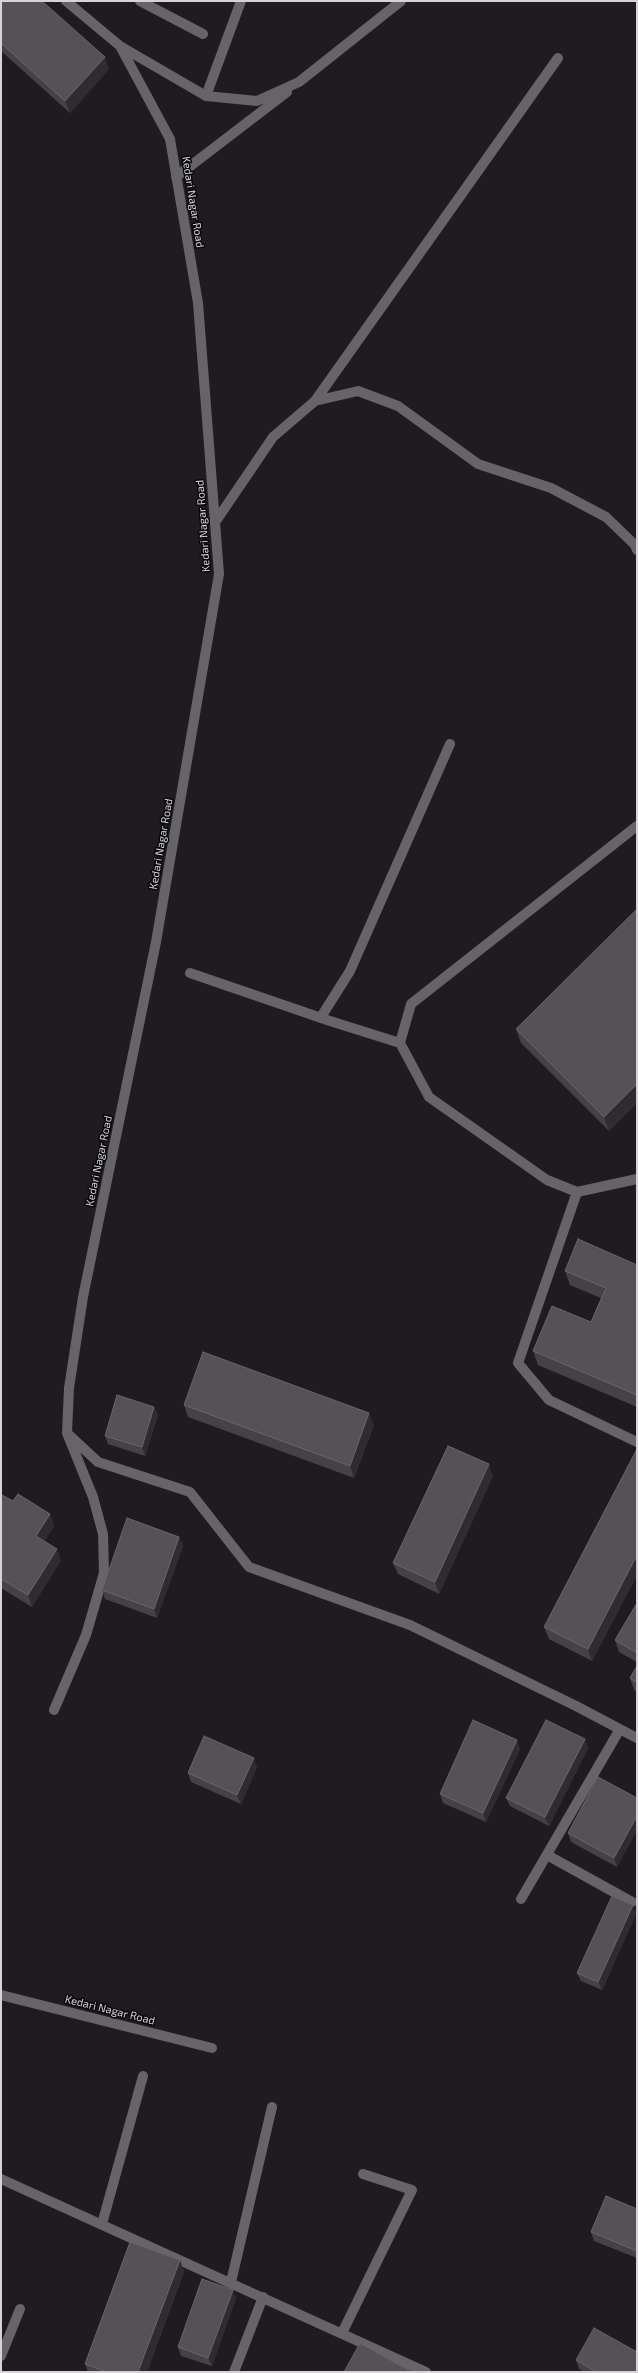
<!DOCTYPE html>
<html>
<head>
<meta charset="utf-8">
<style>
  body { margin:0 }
  #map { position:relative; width:638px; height:2373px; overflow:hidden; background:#1f1b21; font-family:"Exo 2",sans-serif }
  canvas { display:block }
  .frame { position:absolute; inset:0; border:2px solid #d6d3d7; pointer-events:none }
</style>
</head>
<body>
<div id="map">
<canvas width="638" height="2373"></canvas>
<div class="frame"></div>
</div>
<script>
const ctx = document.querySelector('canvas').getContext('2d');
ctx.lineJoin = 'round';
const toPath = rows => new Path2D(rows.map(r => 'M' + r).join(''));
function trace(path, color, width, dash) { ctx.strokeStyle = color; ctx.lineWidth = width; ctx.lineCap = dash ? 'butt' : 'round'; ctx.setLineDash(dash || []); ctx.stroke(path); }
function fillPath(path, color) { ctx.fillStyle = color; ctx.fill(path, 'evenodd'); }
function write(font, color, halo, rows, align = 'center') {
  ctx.font = font + ' "Exo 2",sans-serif'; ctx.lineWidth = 3; ctx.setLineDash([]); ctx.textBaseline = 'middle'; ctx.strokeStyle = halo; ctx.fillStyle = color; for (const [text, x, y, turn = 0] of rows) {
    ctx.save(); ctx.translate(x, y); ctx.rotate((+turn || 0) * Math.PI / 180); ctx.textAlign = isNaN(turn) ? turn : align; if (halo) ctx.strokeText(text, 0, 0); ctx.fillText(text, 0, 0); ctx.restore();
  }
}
trace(toPath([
  [140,1,203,34],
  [120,46,206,96,257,101,299,82,401,1],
  [206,96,241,1],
  [176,177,287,92],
  [315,401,558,58],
  [216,521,273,437,315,401,358,391,398,406,478,464,551,488,606,517,635,545,637,550],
  [637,826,411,1004,400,1043,429,1097,547,1180,577,1192,637,1179],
  [190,973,330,1021,400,1043],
  [321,1017,350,971,450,744],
  [577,1192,518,1363,549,1400,637,1442],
  [69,1435,98,1462,190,1492,249,1567,410,1625,576,1706,637,1738],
  [54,1710,86,1635,104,1573,103,1534,93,1497,67,1433,69,1388,83,1297,156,942,219,574,198,303,170,139,120,46,66,1],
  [547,1855,632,1902],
  [521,1899,620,1729],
  [1,1995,212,2048],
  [1,2179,426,2372],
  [102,2224,143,2076],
  [231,2282,272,2107],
  [342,2333,412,2190,363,2174],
  [1,2356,20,2309],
  [234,2372,263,2297]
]), '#666467', 10);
fillPath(toPath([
  [1,1,109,69,70,113,1,51],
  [637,909,637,1103,609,1131,521,1043,516,1029],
  [637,1265,637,1407,538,1365,533,1351,591,1322,601,1298,570,1285,565,1271],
  [184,1405,374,1425,354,1478,188,1417],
  [154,1407,158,1415,145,1456,108,1444,105,1436],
  [637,1449,637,1575,592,1661,549,1639,544,1627],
  [493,1476,439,1594,398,1574,393,1563],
  [1,1497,50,1514,54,1526,44,1541,61,1560,32,1607,1,1588],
  [179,1537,183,1546,157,1618,105,1599,102,1590],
  [637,1603,637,1662,619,1652,615,1640],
  [637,1666,637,1692,634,1690,630,1678],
  [585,1739,588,1748,549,1826,510,1806,506,1798],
  [520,1749,486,1822,443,1803,440,1794],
  [257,1767,241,1804,191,1782,188,1773],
  [637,1798,617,1867,571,1842,568,1833],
  [636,1914,602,1990,581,1981,577,1973],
  [637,2209,637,2258,594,2241,591,2232],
  [180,2260,184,2272,147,2372,88,2372,85,2364],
  [236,2298,212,2366,181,2356,178,2347],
  [576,2360,637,2372,584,2372,579,2369]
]), '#454147');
fillPath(toPath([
  [105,57,109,69,70,113,65,101],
  [637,1084,637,1103,609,1131,604,1117],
  [154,1407,158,1415,145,1456,142,1447],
  [369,1413,374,1425,354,1478,350,1466],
  [489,1464,493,1476,439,1594,435,1582],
  [50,1514,54,1526,40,1548,36,1536],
  [179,1537,183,1546,157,1618,154,1609],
  [57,1549,61,1560,32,1607,28,1595],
  [637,1555,637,1575,592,1661,588,1649],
  [585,1739,588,1748,549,1826,545,1817],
  [517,1740,520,1749,486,1822,483,1813],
  [254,1758,257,1767,241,1804,237,1795],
  [637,1816,637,1831,617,1867,614,1858],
  [633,1905,636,1914,602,1990,598,1982],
  [180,2260,184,2272,147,2372,138,2372],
  [233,2290,236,2298,212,2366,208,2358],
  [1,2308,3,2313,1,2319]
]), '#2f2b31');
const building = toPath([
  [1,1,42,1,105,57,65,101,1,43,1,1],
  [637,909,637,1084,604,1117,516,1029,637,909],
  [578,1239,637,1265,637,1395,533,1351,552,1306,591,1322,606,1288,565,1271,578,1239],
  [203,1352,369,1413,350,1466,184,1405,203,1352],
  [117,1395,154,1407,142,1447,105,1436,117,1395],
  [448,1446,489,1464,435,1582,393,1563,448,1446],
  [637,1449,637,1555,588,1649,544,1627,637,1449],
  [18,1494,50,1514,36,1536,57,1549,28,1595,1,1579,1,1497,2,1495,13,1501,18,1494],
  [127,1518,179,1537,154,1609,102,1590,127,1518],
  [637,1603,637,1653,615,1640,637,1603],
  [637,1666,637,1683,630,1678,637,1666],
  [473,1720,517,1740,483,1813,440,1794,473,1720],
  [546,1720,585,1739,545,1817,506,1798,546,1720],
  [204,1736,254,1758,237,1795,188,1773,204,1736],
  [598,1777,637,1798,637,1816,614,1858,568,1833,598,1777],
  [612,1896,633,1905,598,1982,577,1973,612,1896],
  [606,2196,637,2209,637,2251,591,2232,606,2196],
  [130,2242,180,2260,138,2372,106,2372,85,2364,130,2242],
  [202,2279,233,2290,208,2358,178,2347,202,2279],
  [594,2328,637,2352,637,2372,596,2372,576,2360,594,2328],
  [360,2343,412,2372,344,2372,360,2343]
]);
fillPath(building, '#555156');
trace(building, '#69656a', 1);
write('11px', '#d6d3d7', '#080709', [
  ["Kedari Nagar Road",193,202,81],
  ["Kedari Nagar Road",203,526,-94],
  ["Kedari Nagar Road",161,844,-80],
  ["Kedari Nagar Road",99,1161,-78],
  ["Kedari Nagar Road",110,2010,14]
]);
</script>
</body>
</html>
